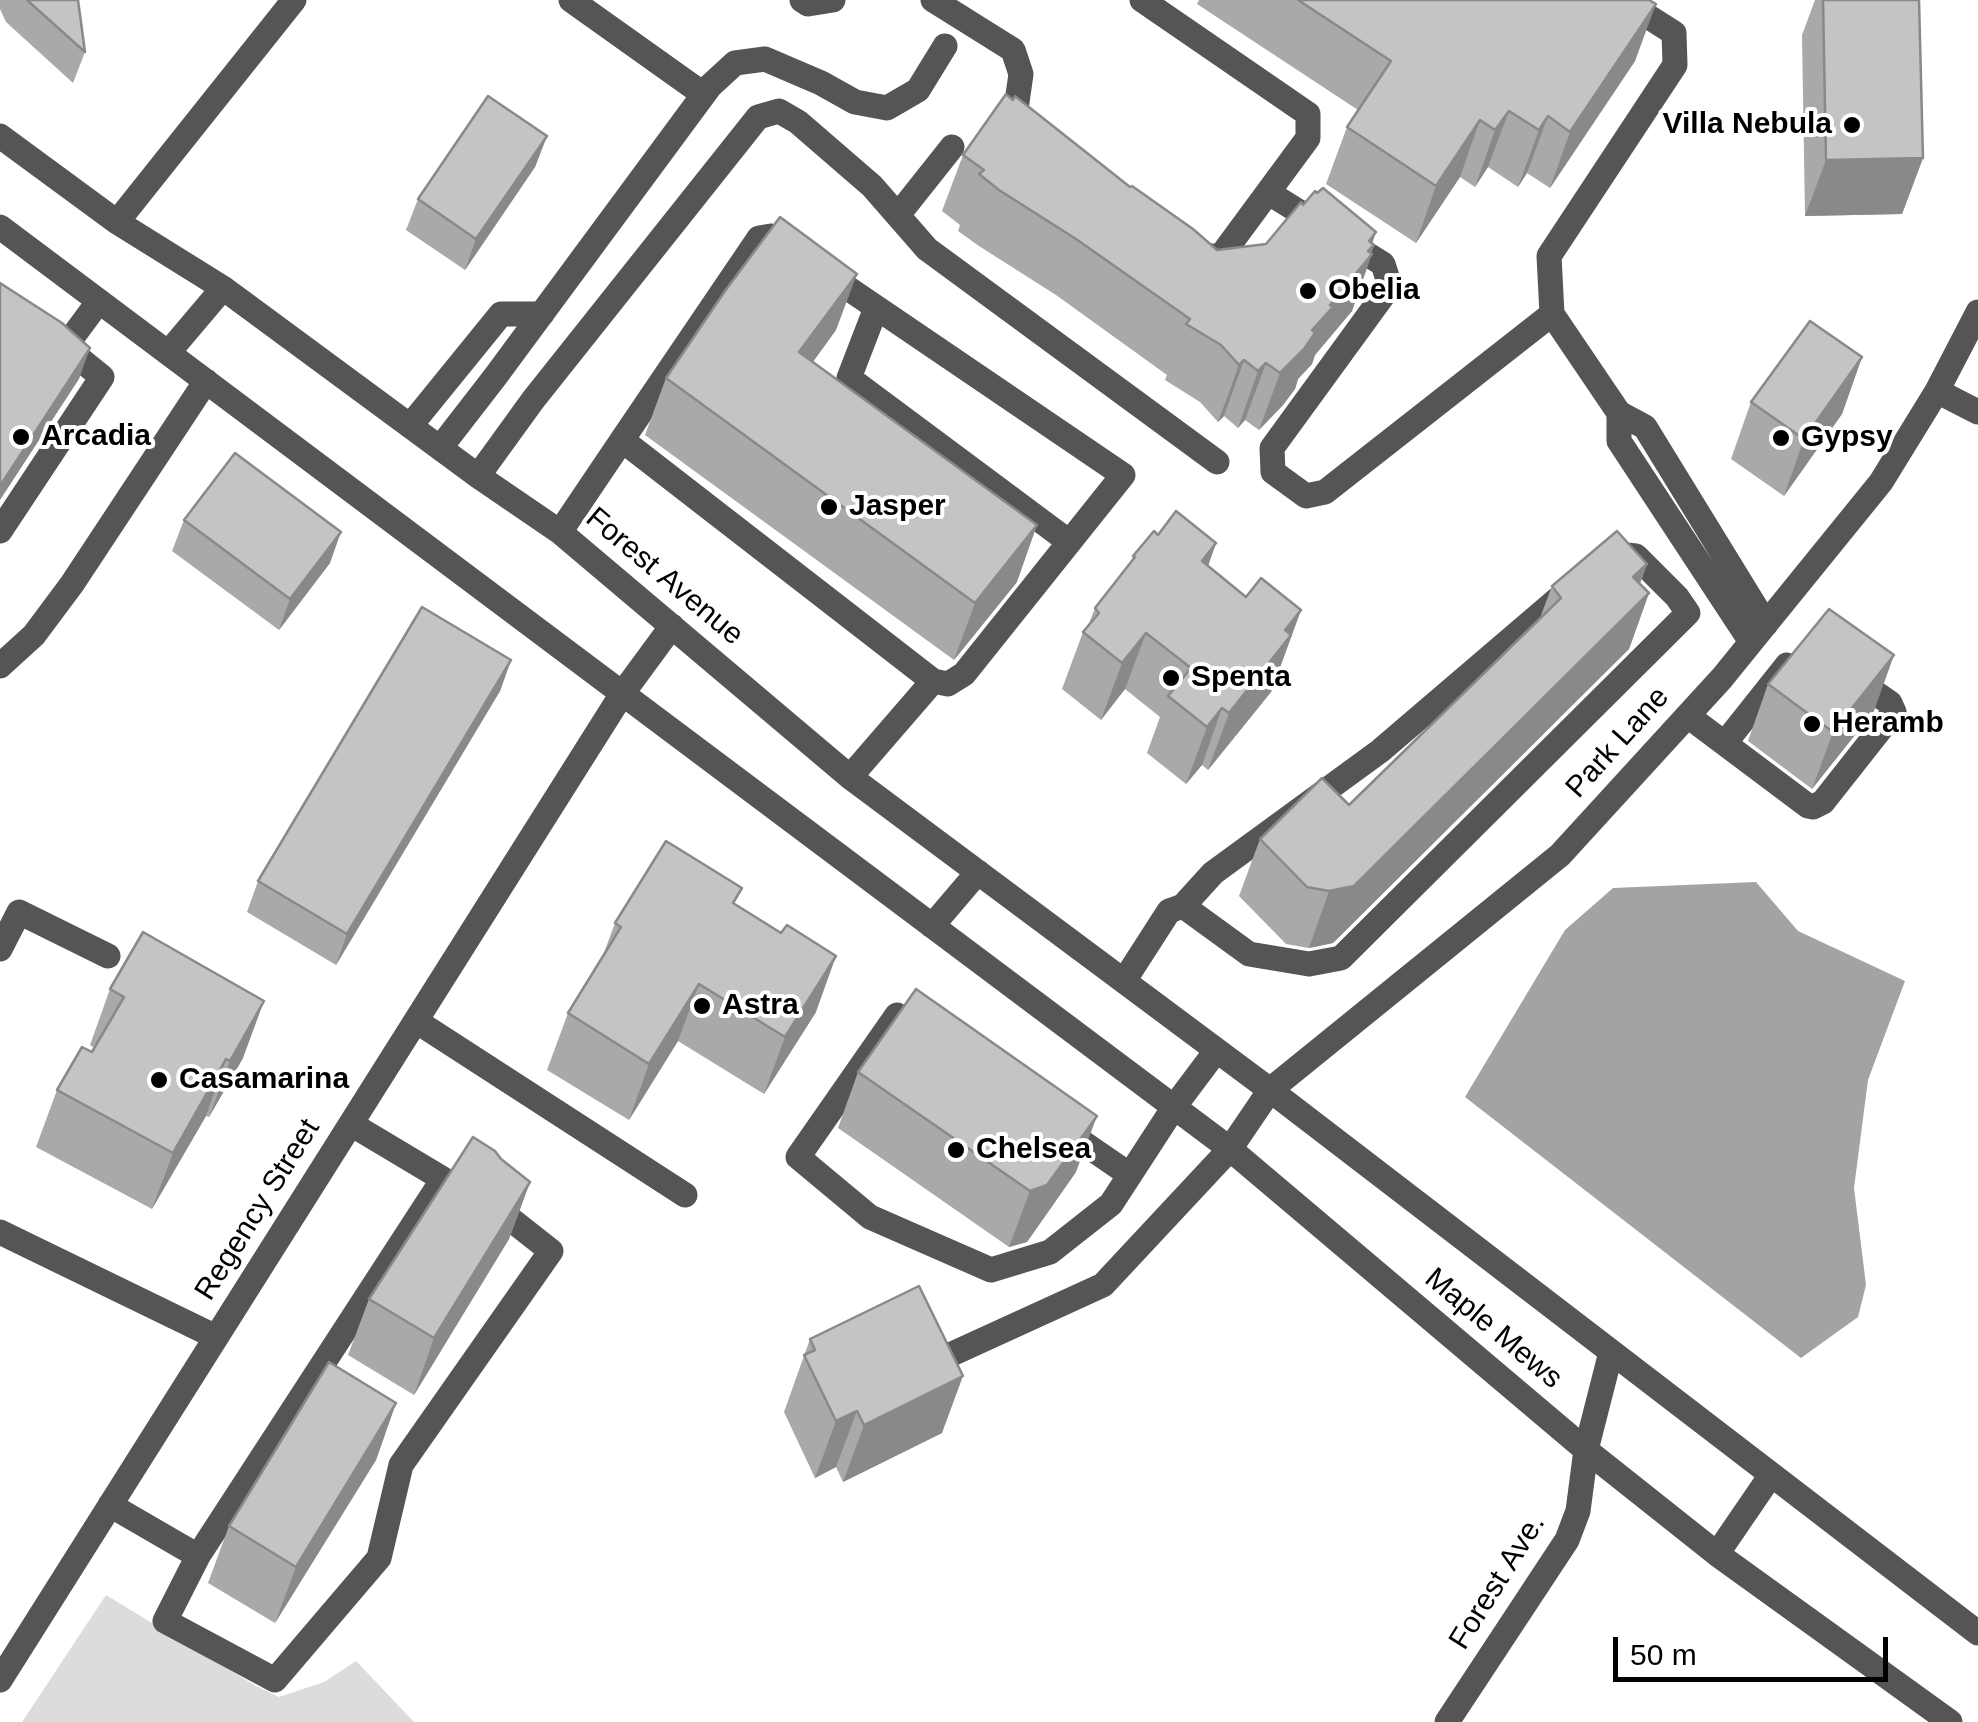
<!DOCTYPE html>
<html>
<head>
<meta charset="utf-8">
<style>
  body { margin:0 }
  #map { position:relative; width:1978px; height:1722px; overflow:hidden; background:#fff; font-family:Arial,sans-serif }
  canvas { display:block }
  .scale { position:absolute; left:1613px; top:1637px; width:275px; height:45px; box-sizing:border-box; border:5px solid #000; border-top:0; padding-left:12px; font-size:30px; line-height:35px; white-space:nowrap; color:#000; -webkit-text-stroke:8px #fff; paint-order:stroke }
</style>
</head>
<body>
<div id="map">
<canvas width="1978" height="1722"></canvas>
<div class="scale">50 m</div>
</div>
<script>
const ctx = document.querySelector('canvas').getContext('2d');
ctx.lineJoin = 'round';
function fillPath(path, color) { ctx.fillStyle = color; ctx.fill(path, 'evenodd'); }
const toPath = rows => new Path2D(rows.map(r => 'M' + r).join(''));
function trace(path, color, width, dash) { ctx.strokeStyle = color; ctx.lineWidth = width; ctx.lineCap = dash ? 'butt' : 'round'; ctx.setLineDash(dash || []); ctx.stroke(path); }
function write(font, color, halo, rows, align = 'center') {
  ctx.font = font + ' Arial,sans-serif'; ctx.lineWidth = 8; ctx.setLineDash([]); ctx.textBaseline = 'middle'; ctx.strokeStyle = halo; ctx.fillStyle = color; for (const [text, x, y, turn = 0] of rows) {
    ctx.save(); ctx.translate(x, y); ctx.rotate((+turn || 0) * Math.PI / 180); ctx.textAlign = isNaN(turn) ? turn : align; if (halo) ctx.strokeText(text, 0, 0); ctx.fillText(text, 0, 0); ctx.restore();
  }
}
fillPath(toPath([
  [106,1595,256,1686,279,1697,324,1682,356,1661,414,1722,22,1722]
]), '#dcdcdc');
fillPath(toPath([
  [1756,882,1798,931,1905,981,1868,1080,1854,1188,1866,1285,1858,1317,1801,1358,1465,1097,1565,930,1613,888]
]), '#a3a3a3');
trace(toPath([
  [571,0,703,94],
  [802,0,808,4,833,0],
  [933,0,1013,50,1021,74,1015,116,1019,129],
  [1142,0,1308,114,1308,138,1221,256,1201,256,1198,254],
  [1622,0,1674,33,1675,65,1549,256,1552,314,1619,413,1645,427,1766,624],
  [0,136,117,222,223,288,478,476,560,532,850,777,1270,1090,1978,1633],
  [1269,193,1383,264,1390,286,1272,448,1273,472,1306,496,1325,492,1552,314],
  [898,215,952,147],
  [117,222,294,0],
  [0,227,1230,1149,1586,1450,1717,1554,1950,1722],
  [876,308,849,378,1068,541],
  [168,353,223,288],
  [1937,391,1978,412],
  [1619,413,1619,441,1751,642],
  [410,426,501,314,542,314],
  [440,448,495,377,710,86,735,63,765,59,821,83,855,102,887,108,918,90,945,46],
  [478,476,533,400,758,117,779,111,798,122,872,186,927,249,1217,462],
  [0,531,102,377,65,347,99,301],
  [560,532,622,440,759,238,771,236,1123,475,964,674,948,684,933,681,622,440],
  [0,666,34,635,72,584,206,381],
  [1688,716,1808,806,1813,807,1823,802,1894,712,1890,703,1851,676],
  [1725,743,1787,665],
  [850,777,933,681],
  [1183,906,1213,873,1380,751,1566,592],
  [932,926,978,872],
  [0,949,19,912,108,956],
  [1124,981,1169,911,1183,906,1249,954,1309,964,1341,958,1688,613,1677,597,1636,556,1617,554],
  [416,1021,685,1195],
  [924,1034,897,1015,798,1157,870,1217,991,1270,1050,1252,1111,1204,1174,1107,1216,1051],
  [1060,1127,1130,1175],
  [0,1232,216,1337],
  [941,1359,1103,1285,1230,1149,1270,1090,1560,855,1722,678,1881,482,1937,391,1978,312],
  [110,1505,198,1556,443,1179,351,1124],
  [1717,1554,1771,1475],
  [198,1556,165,1621,275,1680,379,1558,401,1465,551,1251,490,1203],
  [0,1680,622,694,672,626],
  [1447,1722,1567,1540,1578,1511,1586,1450,1611,1352]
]), '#555', 25);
fillPath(toPath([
  [0,0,78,0,85,52,73,83,6,22,0,9],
  [1199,0,1649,0,1635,61,1550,188,1527,173,1518,187,1488,167,1475,187,1460,177,1416,243,1326,184,1347,127,1358,110,1197,4],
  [1815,0,1919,0,1923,158,1902,214,1805,216,1802,35],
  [547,136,535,167,465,270,406,230,418,199],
  [963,155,1130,187,1217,250,1266,244,1303,205,1374,245,1352,311,1315,355,1312,364,1298,379,1295,389,1283,405,1259,430,1245,420,1238,428,1224,416,1218,422,1200,402,1165,380,1167,375,1056,295,979,246,958,231,960,225,942,211],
  [836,330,813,362,1017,582,954,660,645,435,666,378],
  [1862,357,1842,414,1784,496,1731,459,1751,402],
  [184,520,330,563,279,630,172,551],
  [1158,535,1216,543,1208,566,1246,597,1301,610,1271,692,1208,770,1202,765,1186,784,1147,753,1160,717,1125,689,1101,720,1062,689,1083,632,1088,626,1095,608,1131,563,1133,556],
  [1647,564,1640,584,1649,593,1629,649,1333,943,1309,948,1286,944,1239,896,1260,839,1349,805,1540,618,1552,586],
  [511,660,500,691,336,965,247,912,258,881],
  [1768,684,1874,711,1812,789,1748,741],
  [736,905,816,1012,764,1094,678,1041,629,1120,547,1070,568,1013,602,958,615,923],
  [110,989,243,1058,209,1117,206,1116,152,1209,36,1147,57,1090,94,1048,90,1045],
  [858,1072,1076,1172,1027,1242,1009,1247,838,1128],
  [501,1159,530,1182,509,1239,414,1395,348,1355,369,1299],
  [810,1339,942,1433,843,1482,836,1467,815,1478,784,1412],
  [396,1403,376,1460,275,1623,208,1583,229,1526]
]), '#a9a9a9');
fillPath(toPath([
  [1656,4,1635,61,1550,188,1570,132],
  [1509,111,1488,167,1475,187,1495,130],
  [1548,116,1527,173,1518,187,1539,130],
  [1480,120,1460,177,1416,243,1436,186],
  [547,136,535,167,465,270,476,239],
  [1923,158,1902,214,1805,216,1826,160],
  [1376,232,1370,250,1374,245,1369,259,1372,254,1352,311,1315,355,1312,364,1298,379,1295,389,1283,405,1259,430,1280,373,1330,305],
  [857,274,836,330,779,408,799,352],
  [90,348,79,379,0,500,0,486],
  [1862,357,1842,414,1784,496,1804,439],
  [1244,360,1224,416,1218,422,1239,365],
  [1266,363,1245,420,1238,428,1258,371],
  [1037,525,1017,582,954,660,975,603],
  [341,532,330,563,279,630,290,599],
  [1216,543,1196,600,1202,561],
  [1647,564,1629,612,1649,593,1629,649,1333,943,1309,948,1329,891],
  [1301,610,1271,692,1208,770,1229,713,1285,630],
  [1146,633,1125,689,1101,720,1122,663],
  [1894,655,1874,711,1812,789,1833,732],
  [511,660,500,691,336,965,347,934],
  [1222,708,1202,765,1186,784,1207,727],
  [836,956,816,1012,764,1094,785,1037],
  [699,984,678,1041,629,1120,649,1064],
  [264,1001,243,1058,209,1117,230,1061],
  [226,1059,206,1116,152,1209,173,1153],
  [1097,1116,1076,1172,1027,1242,1009,1247,1030,1191],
  [530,1182,509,1239,414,1395,434,1338],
  [963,1376,942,1433,843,1482,864,1425],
  [396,1403,376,1460,275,1623,296,1567],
  [857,1411,836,1467,815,1478,836,1421]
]), '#898989');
const building = toPath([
  [27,0,78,0,85,52,27,0],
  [1298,0,1649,0,1656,4,1570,132,1548,116,1539,130,1509,111,1495,130,1480,120,1436,186,1347,127,1391,61,1298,0],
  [1823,0,1919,0,1923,158,1826,160,1823,0],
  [1006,94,1013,100,1015,96,1130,187,1132,186,1193,229,1217,250,1266,244,1301,202,1303,205,1315,191,1317,193,1323,188,1376,232,1369,241,1374,245,1368,251,1372,254,1330,305,1333,307,1312,330,1315,333,1304,349,1280,373,1266,363,1258,371,1244,360,1239,365,1221,345,1186,324,1190,319,1076,239,999,190,979,174,984,170,963,155,1006,94],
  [488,96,547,136,476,239,418,199,488,96],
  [780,217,857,274,799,352,1037,525,975,603,666,378,725,291,780,217],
  [0,283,62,323,90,348,0,486,0,283],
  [1810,321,1862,357,1804,439,1751,402,1810,321],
  [235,453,341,532,290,599,184,520,235,453],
  [1176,511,1216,543,1202,561,1246,597,1261,578,1301,610,1285,630,1291,635,1268,664,1229,713,1222,708,1207,727,1168,696,1191,668,1146,633,1122,663,1083,632,1099,613,1095,608,1135,557,1133,556,1154,531,1158,535,1176,511],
  [1617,531,1647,564,1633,577,1649,593,1354,886,1329,891,1307,887,1260,839,1322,778,1349,805,1561,598,1552,586,1617,531],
  [422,607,511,660,347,934,258,881,422,607],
  [1829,609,1894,655,1833,732,1768,684,1829,609],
  [666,841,742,888,733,903,781,933,787,925,836,956,785,1037,699,984,649,1064,568,1013,621,927,615,923,666,841],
  [143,932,264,1001,230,1061,226,1059,173,1153,57,1090,82,1047,92,1052,124,997,110,989,143,932],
  [916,989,1097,1116,1047,1185,1030,1191,858,1072,916,989],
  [473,1137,495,1151,501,1159,530,1182,434,1338,369,1299,473,1137],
  [919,1286,963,1376,864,1425,857,1411,836,1421,804,1355,815,1350,810,1339,919,1286],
  [329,1362,396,1403,296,1567,229,1526,329,1362]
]);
fillPath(building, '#c4c4c4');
trace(building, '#898989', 2.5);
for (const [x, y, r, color] of [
  [1852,125,10,"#000"],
  [1308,291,10,"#000"],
  [21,437,10,"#000"],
  [1781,438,10,"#000"],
  [829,507,10,"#000"],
  [1171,678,10,"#000"],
  [1812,724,10,"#000"],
  [702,1006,10,"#000"],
  [159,1080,10,"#000"],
  [956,1150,10,"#000"]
]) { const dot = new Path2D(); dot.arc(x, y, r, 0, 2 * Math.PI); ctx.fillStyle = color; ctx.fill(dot); trace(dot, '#fff', 4); }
write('bold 30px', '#000', '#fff', [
  ["Villa Nebula",1832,125,"right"],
  ["Obelia",1328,291],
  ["Arcadia",41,437],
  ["Gypsy",1801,438],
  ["Jasper",849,507],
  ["Spenta",1191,678],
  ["Heramb",1832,724],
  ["Astra",722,1006],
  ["Casamarina",179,1080],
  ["Chelsea",976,1150]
], 'left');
write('30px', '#000', '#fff', [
  ["Forest Avenue",664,577,40],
  ["Park Lane",1618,743,-48],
  ["Regency Street",258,1210,-58],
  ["Maple Mews",1493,1329,40],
  ["Forest Ave.",1498,1582,-58]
]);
</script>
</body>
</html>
